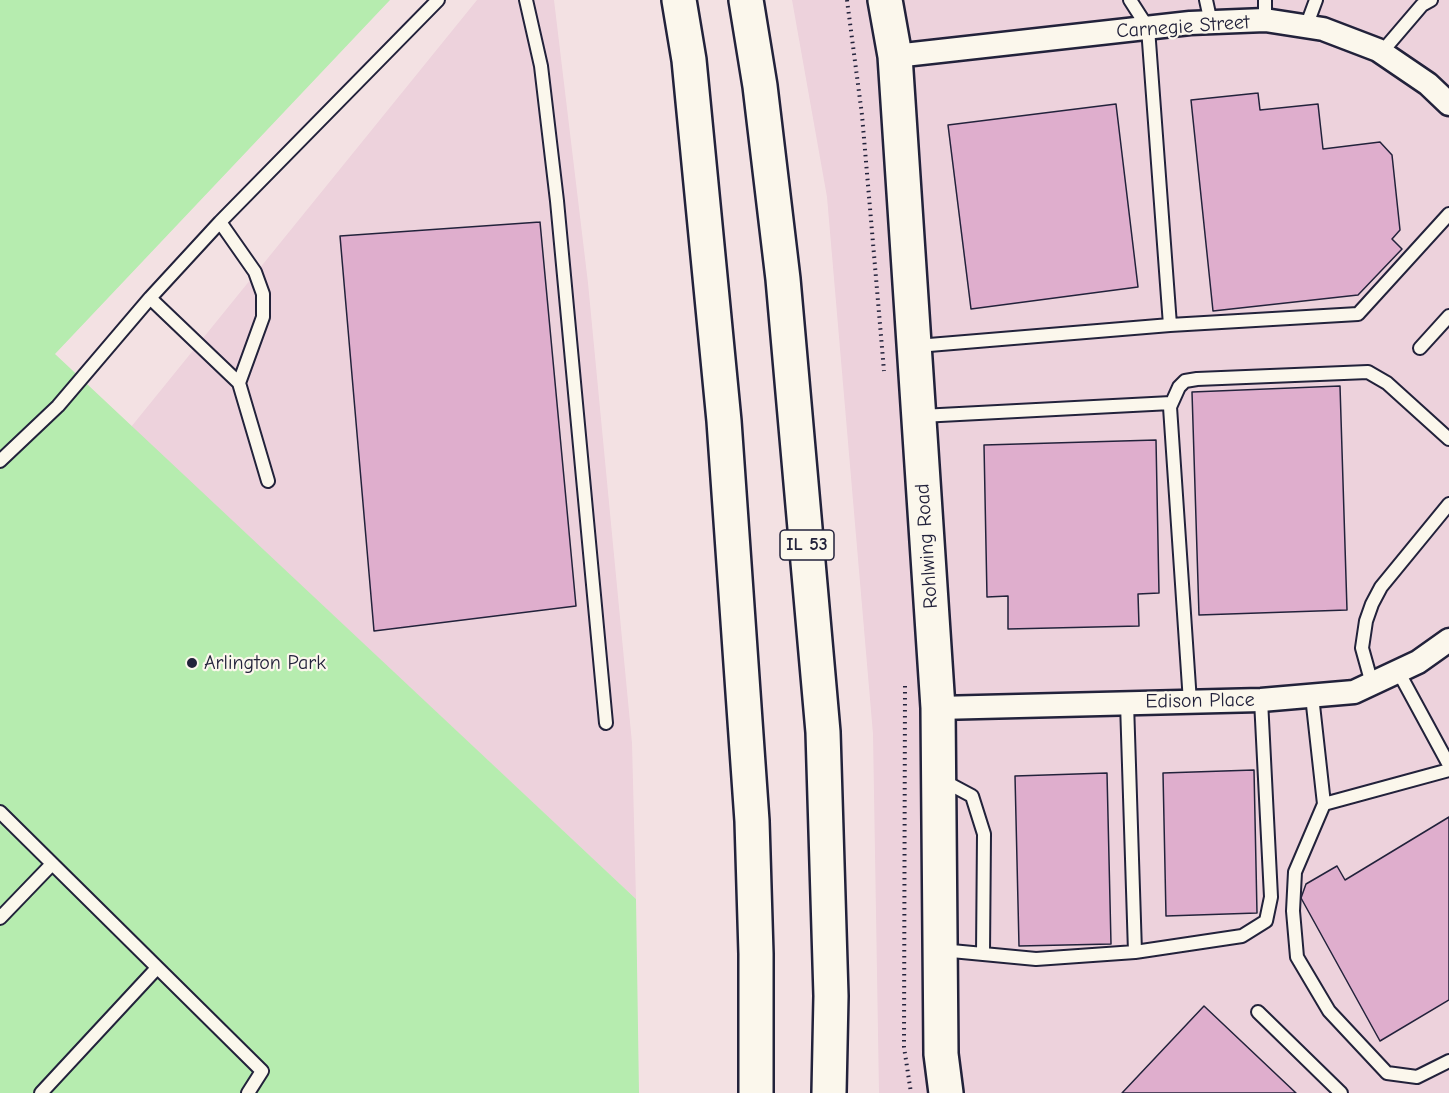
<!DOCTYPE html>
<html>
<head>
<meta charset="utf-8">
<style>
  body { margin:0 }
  canvas { display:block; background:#f3e1e3 }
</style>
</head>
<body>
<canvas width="1449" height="1093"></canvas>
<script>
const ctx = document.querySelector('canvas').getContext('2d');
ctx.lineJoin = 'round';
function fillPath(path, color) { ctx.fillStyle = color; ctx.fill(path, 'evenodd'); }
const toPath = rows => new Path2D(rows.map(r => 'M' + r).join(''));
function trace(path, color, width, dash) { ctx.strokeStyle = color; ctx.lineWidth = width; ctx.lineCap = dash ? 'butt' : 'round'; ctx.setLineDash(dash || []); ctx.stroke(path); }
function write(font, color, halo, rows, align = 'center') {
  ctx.font = font + ' "Comic Neue",sans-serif'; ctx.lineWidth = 4.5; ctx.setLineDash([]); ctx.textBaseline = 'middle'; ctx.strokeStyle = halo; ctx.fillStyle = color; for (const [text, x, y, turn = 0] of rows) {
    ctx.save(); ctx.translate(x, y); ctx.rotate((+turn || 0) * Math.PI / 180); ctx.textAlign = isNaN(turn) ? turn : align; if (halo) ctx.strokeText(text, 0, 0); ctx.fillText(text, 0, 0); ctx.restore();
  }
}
fillPath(toPath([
  [477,0,554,0,588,283,632,743,636,899,131,427],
  [792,0,1449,0,1449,1093,879,1093,873,734,827,197]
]), '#edd2dc');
fillPath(toPath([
  [0,0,390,0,55,354,636,899,639,1093,0,1093]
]), '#b6ecaf');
const building = toPath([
  [1258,93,1260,110,1318,104,1323,149,1380,142,1392,155,1400,230,1392,239,1402,249,1358,295,1213,311,1191,100,1258,93],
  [1116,104,1138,287,971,309,948,125,1116,104],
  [540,222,576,606,374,631,340,236,540,222],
  [1340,386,1347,610,1199,615,1192,392,1340,386],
  [1156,440,1159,593,1138,594,1139,626,1008,629,1008,596,987,597,984,445,1156,440],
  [1254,770,1257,913,1166,916,1163,773,1254,770],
  [1107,773,1111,944,1019,946,1015,776,1107,773],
  [1449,817,1449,1000,1380,1041,1301,898,1306,884,1337,866,1345,880,1449,817],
  [1204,1006,1296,1093,1122,1093,1204,1006]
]);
fillPath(building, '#dfaecd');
trace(building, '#22223b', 1.5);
const service = toPath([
  [526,0,541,66,557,201,606,723],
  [1130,0,1148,28,1170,325],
  [1206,0,1211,23],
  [1265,0,1265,20],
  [1306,27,1316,0],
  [1381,53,1422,5,1431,0],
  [220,222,255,272,263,294,263,317,239,383],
  [150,298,239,383,268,481],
  [917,346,1170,325,1358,314,1449,214],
  [1420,348,1449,316],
  [921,416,1171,403],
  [0,461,58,406,150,298,220,222,438,0],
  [1398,671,1449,765],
  [1372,684,1362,648,1366,621,1372,604,1381,587,1449,504],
  [1312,696,1324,804,1295,872,1293,911,1297,957,1329,1011,1387,1073,1417,1077,1449,1061],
  [1190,702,1170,407,1179,387,1185,381,1197,379,1368,372,1387,383,1449,439],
  [1127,703,1135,952],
  [942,780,972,796,984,834,983,954],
  [1324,804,1449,770],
  [0,812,262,1071,248,1093],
  [0,918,52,864],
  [941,950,1036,959,1135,952,1242,936,1266,921,1271,897,1261,700],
  [1258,1012,1341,1093],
  [41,1093,157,968]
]);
const minor = toPath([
  [895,56,1190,23,1265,20,1323,29,1378,50,1428,84,1449,104],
  [938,708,1261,700,1354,692,1418,662,1449,640]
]);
const secondary = toPath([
  [885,0,895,56,938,708,941,1054,946,1093]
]);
const motorway = toPath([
  [679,0,689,60,724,421,752,821,756,954,756,1093],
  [746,0,760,86,783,279,823,732,831,996,829,1093]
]);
trace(service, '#22223b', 16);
trace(minor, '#22223b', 27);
trace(secondary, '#22223b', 38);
trace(motorway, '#22223b', 38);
trace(toPath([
  [847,0,862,115,884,371],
  [905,686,904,1047,911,1093]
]), '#22223b', 4, [1.5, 4.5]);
trace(service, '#fbf7ec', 12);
trace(minor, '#fbf7ec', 22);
trace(secondary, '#fbf7ec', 33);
trace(motorway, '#fbf7ec', 33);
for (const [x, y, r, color] of [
  [192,663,6,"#22223b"]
]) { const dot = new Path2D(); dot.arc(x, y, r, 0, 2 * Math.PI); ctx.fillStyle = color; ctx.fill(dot); trace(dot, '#fbf7ec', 2); }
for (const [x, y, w] of [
  [807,545,54]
]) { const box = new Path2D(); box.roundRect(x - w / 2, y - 15, w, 30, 4.5); ctx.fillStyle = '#fbf7ec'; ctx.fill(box); trace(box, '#22223b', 1.5); }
write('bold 18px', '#22223b', null, [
  ["IL 53",807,545]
]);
write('20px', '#22223b', '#fbf7ec', [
  ["Carnegie Street",1183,27,-4],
  ["Rohlwing Road",927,546,-94],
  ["Edison Place",1200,701,-1]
]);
write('20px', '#22223b', '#fbf7ec', [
  ["Arlington Park",204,663]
], 'left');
</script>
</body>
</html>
